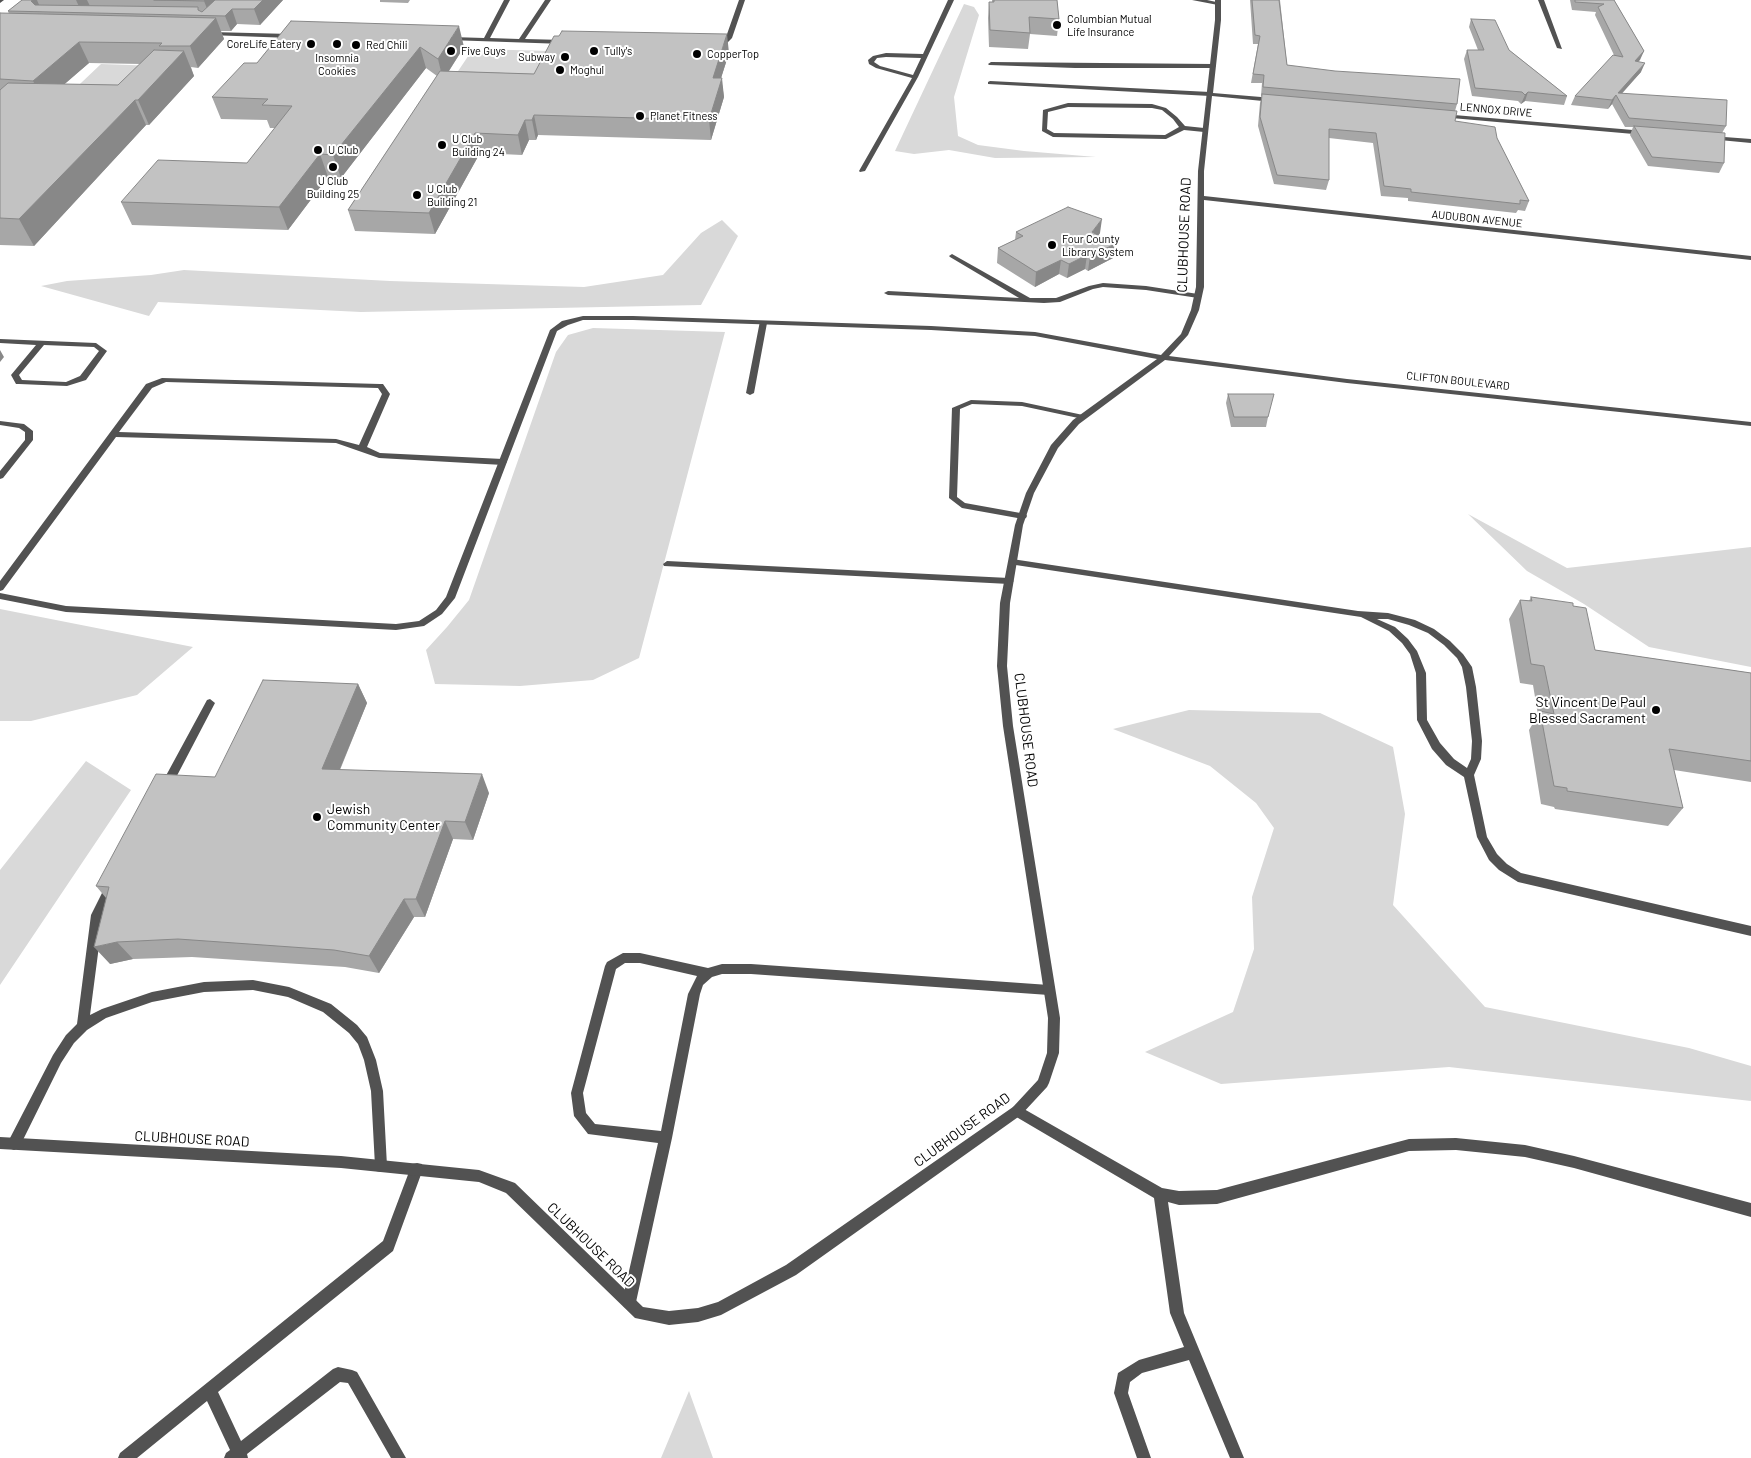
<!DOCTYPE html>
<html>
<head>
<meta charset="utf-8">
<style>
  body { margin:0 }
  canvas { display:block; background:#fff }
</style>
</head>
<body>
<canvas width="1751" height="1458"></canvas>
<script>
const ctx = document.querySelector('canvas').getContext('2d');
ctx.lineJoin = 'round';
function fillPath(path, color) { ctx.fillStyle = color; ctx.fill(path, 'evenodd'); }
const toPath = rows => new Path2D(rows.map(r => 'M' + r).join(''));
function trace(path, color, width, dash) { ctx.strokeStyle = color; ctx.lineWidth = width; ctx.lineCap = dash ? 'butt' : 'round'; ctx.setLineDash(dash || []); ctx.stroke(path); }
function write(font, color, halo, rows, align = 'center') {
  ctx.font = font + ' Barlow,sans-serif'; ctx.lineWidth = 4; ctx.setLineDash([]); ctx.textBaseline = 'middle'; ctx.strokeStyle = halo; ctx.fillStyle = color; for (const [text, x, y, turn = 0] of rows) {
    ctx.save(); ctx.translate(x, y); ctx.rotate((+turn || 0) * Math.PI / 180); ctx.textAlign = isNaN(turn) ? turn : align; if (halo) ctx.strokeText(text, 0, 0); ctx.fillText(text, 0, 0); ctx.restore();
  }
}
fillPath(toPath([
  [964,4,974,7,979,15,954,97,958,136,978,145,1024,151,1096,157,995,158,949,150,914,154,895,151],
  [473,49,552,51,536,82,452,80],
  [101,64,158,66,122,102,62,101],
  [722,220,738,236,701,305,361,312,158,302,149,316,41,286,67,281,151,275,184,270,390,281,584,287,663,275,701,233],
  [593,328,725,332,639,658,593,680,520,686,435,684,426,650,447,627,469,600,556,352,568,335],
  [1468,514,1567,568,1751,547,1751,667,1649,647,1584,604,1527,571],
  [0,609,193,647,137,695,31,721,0,721],
  [1189,710,1320,713,1393,747,1405,814,1393,905,1485,1007,1689,1048,1751,1066,1751,1101,1449,1067,1221,1084,1145,1052,1233,1012,1254,949,1252,897,1274,828,1256,803,1210,766,1113,729],
  [86,761,131,790,0,985,0,870],
  [689,1391,713,1458,661,1458]
]), '#d9d9d9');
fillPath(toPath([
  [504,0,510,0,490,38,519,39,545,0,551,0,525,39,564,40,567,42,564,44,449,40,448,39,451,37,484,38,504,0],
  [739,0,745,0,732,38,726,44,714,46,714,44,722,42,726,37,739,0],
  [948,0,954,0,918,77,865,171,860,172,859,171,912,78,876,68,869,64,868,60,873,56,886,53,923,54,948,0],
  [886,57,921,58,913,75,880,66,874,62,877,58,886,57],
  [1192,0,1207,0,1221,3,1218,5,1192,0],
  [211,32,291,34,294,36,291,38,209,35,209,33,211,32],
  [991,62,1213,64,1216,66,1213,68,1075,68,989,65,988,64,991,62],
  [990,81,1210,92,1213,94,1210,96,988,84,988,82,990,81],
  [1068,103,1152,104,1166,108,1177,117,1185,126,1204,128,1207,130,1204,132,1184,130,1166,139,1053,137,1042,131,1043,110,1068,103],
  [1068,107,1152,108,1162,110,1173,119,1179,127,1165,135,1054,133,1047,129,1048,112,1068,107],
  [952,254,1030,298,1056,298,1089,286,1103,283,1146,286,1198,294,1202,296,1198,298,1146,290,1103,287,1093,289,1060,302,1044,303,888,295,884,293,888,291,1019,298,950,257,949,256,952,254],
  [760,321,767,323,754,393,750,395,746,393,760,321],
  [0,339,96,343,107,351,86,380,67,386,19,384,16,384,11,375,36,345,0,343,0,339],
  [44,345,94,347,99,351,80,376,66,382,22,380,19,375,44,345],
  [162,378,380,384,383,384,390,394,367,447,380,453,503,459,507,462,503,465,379,458,336,443,116,437,3,590,0,591,0,581,146,384,162,378],
  [166,382,378,388,382,394,359,445,336,439,119,432,152,388,166,382],
  [971,400,1022,402,1083,415,1087,417,1083,419,1022,406,972,404,960,409,957,497,965,503,1026,514,1027,516,1026,518,1023,519,962,508,949,498,952,408,971,400],
  [0,421,24,424,33,431,33,440,3,478,0,479,0,471,25,440,25,432,19,428,0,425,0,421],
  [1012,559,1358,611,1388,613,1415,620,1434,629,1450,641,1463,654,1472,667,1476,687,1482,741,1481,759,1474,775,1487,837,1497,854,1507,864,1521,873,1751,926,1751,936,1518,882,1499,870,1489,860,1477,837,1464,777,1446,765,1432,749,1417,720,1416,673,1410,654,1402,643,1389,631,1361,617,1009,564,1008,562,1012,559],
  [1377,619,1388,619,1409,625,1428,633,1444,645,1457,658,1462,667,1466,687,1472,741,1471,759,1467,768,1454,759,1440,743,1427,720,1426,673,1417,651,1408,639,1395,627,1377,619],
  [667,561,1009,578,1014,581,1009,584,664,566,663,564,667,561],
  [210,699,215,703,170,789,162,789,161,786,162,783,207,700,210,699],
  [111,881,115,883,117,886,103,915,90,1015,102,1009,152,992,204,982,253,980,289,987,331,1004,357,1025,367,1037,376,1060,383,1091,387,1166,386,1171,381,1172,376,1171,375,1166,371,1091,364,1060,358,1044,349,1033,323,1012,288,997,253,990,204,992,152,1002,106,1018,87,1030,74,1043,61,1063,19,1148,14,1150,9,1148,8,1144,9,1140,53,1055,66,1035,77,1024,91,915,107,883,111,881],
  [623,953,640,953,708,968,722,964,751,964,1049,985,1053,986,1055,990,1053,994,1049,995,751,974,722,974,712,977,703,985,700,994,672,1138,636,1302,634,1307,629,1309,624,1307,622,1302,658,1143,588,1134,574,1116,571,1093,605,966,607,962,623,953],
  [625,963,640,963,697,976,688,994,661,1131,595,1124,586,1113,583,1093,616,969,625,963],
  [1017,1105,1162,1188,1179,1191,1217,1190,1409,1139,1456,1138,1525,1145,1574,1156,1751,1203,1751,1217,1574,1168,1525,1157,1456,1150,1409,1151,1217,1204,1179,1205,1168,1202,1184,1313,1244,1458,1230,1458,1189,1360,1142,1373,1130,1382,1128,1393,1151,1458,1137,1458,1114,1393,1118,1373,1139,1360,1184,1347,1170,1313,1154,1198,1013,1115,1011,1111,1013,1107,1017,1105],
  [417,1163,422,1164,423,1169,393,1251,218,1392,241,1441,333,1369,338,1367,352,1370,357,1372,406,1458,391,1458,348,1383,340,1382,247,1454,248,1458,224,1458,226,1453,230,1450,207,1401,137,1458,118,1458,120,1453,383,1241,412,1164,417,1163]
]), '#525252');
fillPath(toPath([
  [0,0,4,0,0,3,0,0],
  [1215,0,1221,0,1221,20,1213,93,1273,98,1276,100,1273,102,1212,96,1204,171,1204,196,1751,256,1751,260,1204,200,1204,287,1199,310,1188,335,1169,356,1347,379,1751,422,1751,426,1347,383,1165,360,1079,424,1058,448,1034,493,1023,525,1010,603,1007,666,1013,726,1060,1018,1059,1053,1049,1083,1047,1087,1021,1115,796,1275,721,1315,698,1322,669,1325,635,1318,506,1193,479,1182,341,1168,0,1149,0,1137,341,1156,479,1170,515,1183,643,1307,669,1311,698,1308,718,1302,786,1265,1013,1107,1038,1080,1047,1053,1048,1018,1003,726,997,666,1000,603,1015,525,1026,493,1051,445,1073,420,1157,359,1035,336,931,330,633,320,583,320,568,325,557,331,455,598,442,614,424,626,396,630,66,612,0,599,0,593,66,606,396,624,419,621,436,610,446,597,550,330,562,321,583,316,633,316,931,326,1035,332,1161,355,1181,334,1191,310,1196,287,1198,171,1215,20,1215,0],
  [1538,0,1544,0,1562,49,1557,48,1538,0],
  [1442,114,1645,131,1648,133,1645,135,1440,117,1440,115,1442,114],
  [1711,136,1751,139,1751,143,1709,139,1708,138,1711,136]
]), '#525252');
fillPath(toPath([
  [22,0,283,0,260,25,237,24,231,31,221,31,224,39,198,68,191,67,194,76,149,125,146,125,34,246,0,245,0,13,9,14,8,11],
  [89,63,141,64,118,85,64,84],
  [380,0,410,0,408,3,380,2],
  [992,0,1057,0,1059,19,1057,36,1030,34,1028,49,989,47,988,18,989,2,992,2],
  [1250,0,1280,0,1287,65,1457,104,1455,111,1455,121,1497,138,1529,201,1525,211,1518,210,1516,213,1408,201,1408,198,1381,196,1373,143,1329,138,1329,180,1326,190,1274,184,1258,126,1260,103,1262,96,1261,96,1262,83,1251,83,1258,44,1253,44],
  [1570,0,1614,0,1644,51,1638,61,1641,72,1621,93,1726,126,1722,133,1724,163,1719,173,1648,166,1630,135,1633,127,1625,127,1612,104,1608,109,1571,105,1575,96,1614,55,1595,15,1596,12,1572,10],
  [1471,19,1509,50,1567,96,1564,105,1525,101,1521,104,1518,101,1472,96,1464,59,1467,50,1478,50,1469,27],
  [291,21,464,47,449,71,534,74,729,53,721,78,724,97,711,140,538,135,536,140,529,140,522,155,480,153,435,234,355,231,348,210,437,76,426,68,341,178,328,177,288,230,132,225,121,202,247,163,275,128,270,128,267,120,221,119,212,97,257,63],
  [1016,232,1100,233,1098,236,1113,258,1088,271,1085,269,1067,278,1059,274,1035,287,997,263,998,248,1015,240],
  [1228,394,1268,417,1266,427,1231,427,1226,403],
  [1531,597,1573,606,1595,650,1751,673,1751,782,1674,770,1683,808,1668,826,1555,809,1554,807,1541,804,1529,730,1538,715,1533,685,1520,683,1509,619,1520,600,1529,601],
  [358,684,367,703,340,770,489,793,473,840,453,839,425,917,414,917,379,973,345,967,192,957,133,959,110,964,106,898,96,886,215,777]
]), '#a7a7a7');
fillPath(toPath([
  [33,0,37,0,42,12,36,12,31,1],
  [76,0,87,0,90,6,82,13],
  [205,0,226,0,210,16,204,1],
  [263,0,283,0,260,25,254,9],
  [232,9,237,24,231,31,225,16],
  [216,18,224,39,198,68,190,46],
  [459,26,464,47,443,80,438,59],
  [727,34,729,53,715,97,713,78],
  [79,42,89,63,44,102,33,81],
  [420,47,426,68,341,178,333,155],
  [184,51,194,76,149,125,138,100],
  [1644,51,1640,60,1631,69,1635,61],
  [1645,63,1641,72,1618,98,1618,93],
  [722,78,724,97,711,140,709,120],
  [1528,92,1525,101,1521,104,1525,95],
  [1616,95,1612,104,1608,109,1612,100],
  [135,100,146,125,34,246,19,219],
  [534,115,538,135,536,140,532,120],
  [525,120,529,140,522,155,518,135],
  [475,133,480,153,435,234,429,213],
  [320,154,328,177,288,230,279,207],
  [1102,219,1100,233,1090,247,1092,232],
  [1115,244,1113,258,1088,271,1090,256],
  [1087,255,1085,269,1067,278,1069,264],
  [1061,260,1059,274,1035,287,1036,272],
  [0,350,4,357,0,362],
  [358,684,367,703,332,788,322,769],
  [482,774,489,793,473,840,465,822],
  [445,821,453,839,425,917,416,899],
  [404,899,414,917,379,973,369,956],
  [117,942,133,959,110,964,94,947]
]), '#888');
const building = toPath([
  [22,0,33,0,31,1,35,5,198,7,198,10,202,12,215,0,263,0,254,9,232,9,225,16,8,11,22,0],
  [154,0,205,0,204,1,154,0],
  [994,0,1057,0,1059,19,1029,17,1030,33,990,30,989,2,994,2,994,0],
  [1252,0,1279,0,1287,65,1335,71,1460,79,1457,104,1263,87,1264,75,1253,74,1260,36,1255,35,1252,0],
  [1575,0,1614,0,1644,51,1635,61,1645,63,1618,93,1727,100,1726,126,1629,118,1616,95,1612,100,1575,96,1613,55,1623,57,1598,7,1604,4,1575,2,1575,0],
  [0,13,216,18,190,46,159,46,162,43,79,42,33,81,0,79,0,13],
  [1471,19,1495,20,1509,50,1567,96,1528,92,1525,95,1522,92,1475,88,1467,50,1484,50,1471,19],
  [291,21,459,26,438,59,420,47,333,155,320,154,279,207,121,202,158,160,247,163,292,106,262,105,268,99,212,97,244,63,257,63,291,21],
  [562,31,727,34,713,78,722,78,709,120,534,115,532,120,525,120,518,135,475,133,429,213,348,210,440,71,534,74,554,36,559,36,562,31],
  [154,50,184,51,138,100,135,100,19,219,0,218,0,90,8,83,118,85,154,50],
  [1262,94,1457,111,1455,121,1495,127,1497,138,1529,201,1520,200,1520,204,1411,192,1411,189,1384,186,1376,133,1329,129,1329,180,1277,175,1260,117,1262,94],
  [1634,126,1725,133,1724,163,1652,157,1634,126],
  [1068,207,1102,219,1092,232,1115,244,1090,256,1087,255,1069,264,1061,260,1036,272,998,248,1023,236,1016,232,1068,207],
  [1228,394,1274,394,1268,417,1234,417,1228,394],
  [1531,597,1573,603,1573,606,1586,608,1595,650,1751,673,1751,761,1669,749,1683,808,1567,791,1567,788,1554,786,1540,711,1554,714,1544,666,1531,664,1520,600,1532,601,1531,597],
  [263,680,358,684,322,769,482,774,465,822,445,821,416,899,404,899,369,956,334,950,178,939,117,942,94,947,109,887,96,886,156,774,215,777,263,680]
]);
fillPath(building, '#c2c2c2');
trace(building, '#888', 1);
for (const [x, y, r, color] of [
  [1057,25,5,"#000"],
  [311,44,5,"#000"],
  [337,44,5,"#000"],
  [356,45,5,"#000"],
  [451,51,5,"#000"],
  [594,51,5,"#000"],
  [697,54,5,"#000"],
  [565,57,5,"#000"],
  [560,70,5,"#000"],
  [640,116,5,"#000"],
  [442,145,5,"#000"],
  [318,150,5,"#000"],
  [333,167,5,"#000"],
  [417,195,5,"#000"],
  [1052,245,5,"#000"],
  [1656,710,5,"#000"],
  [317,817,5,"#000"]
]) { const dot = new Path2D(); dot.arc(x, y, r, 0, 2 * Math.PI); ctx.fillStyle = color; ctx.fill(dot); trace(dot, '#fff', 2); }
write('11px', '#000', '#fff', [
  ["Columbian Mutual",1067,19],
  ["Life Insurance",1067,32],
  ["CoreLife Eatery",301,44,"right"],
  ["Red Chili",366,45],
  ["Five Guys",461,51],
  ["Tully's",604,51],
  ["CopperTop",707,54],
  ["Subway",555,57,"right"],
  ["Insomnia",337,58,"center"],
  ["Cookies",337,71,"center"],
  ["Moghul",570,70],
  ["Planet Fitness",650,116],
  ["U Club",452,139],
  ["Building 24",452,152],
  ["U Club",328,150],
  ["U Club",333,181,"center"],
  ["Building 25",333,194,"center"],
  ["U Club",427,189],
  ["Building 21",427,202],
  ["Four County",1062,239],
  ["Library System",1062,252]
], 'left');
write('11px', '#000', '#fff', [
  ["LENNOX DRIVE",1496,110,5],
  ["AUDUBON AVENUE",1477,219,6],
  ["CLIFTON BOULEVARD",1458,381,6]
]);
write('14px', '#000', '#fff', [
  ["CLUBHOUSE ROAD",1184,235,-88],
  ["CLUBHOUSE ROAD",1026,730,83],
  ["CLUBHOUSE ROAD",962,1130,-36],
  ["CLUBHOUSE ROAD",192,1139,3],
  ["CLUBHOUSE ROAD",591,1245,44]
]);
write('14px', '#000', '#fff', [
  ["St Vincent De Paul",1646,702],
  ["Blessed Sacrament",1646,718],
  ["Jewish",327,809,"left"],
  ["Community Center",327,825,"left"]
], 'right');
</script>
</body>
</html>
